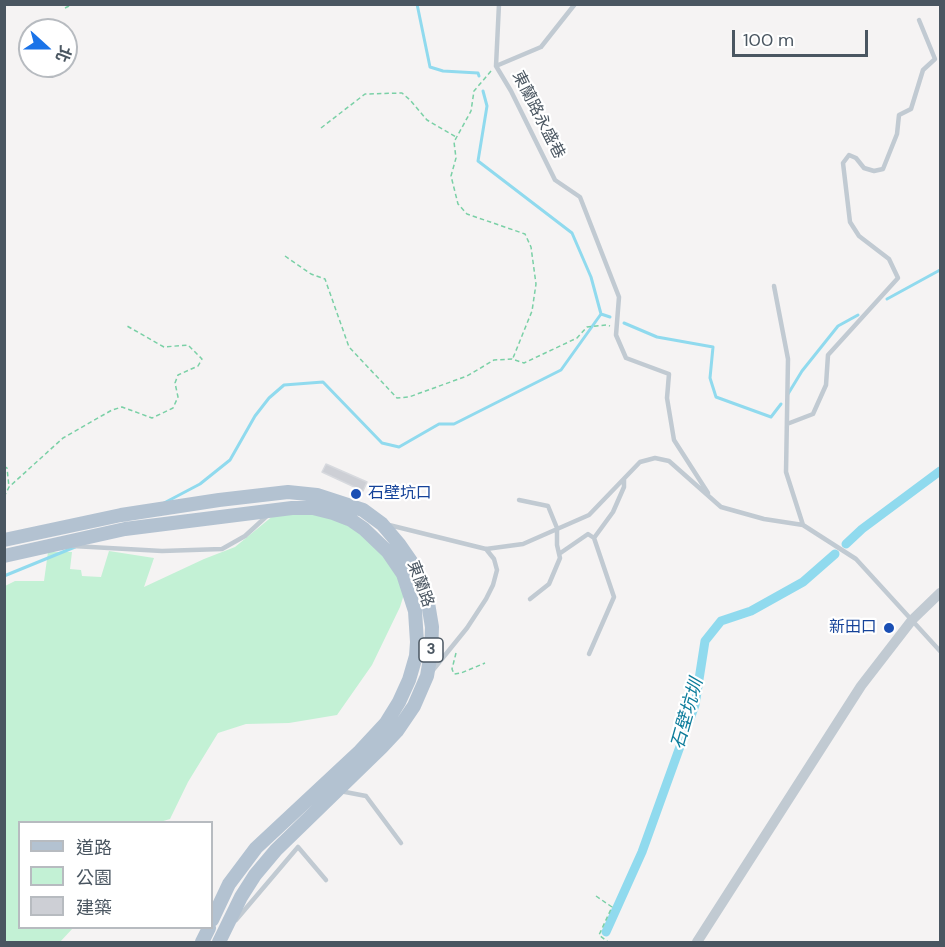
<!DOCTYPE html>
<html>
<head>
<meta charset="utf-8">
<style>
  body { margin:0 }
  #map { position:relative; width:945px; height:947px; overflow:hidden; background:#f5f3f3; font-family:"DM Sans","Noto Sans TC",sans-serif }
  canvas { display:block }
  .frame { position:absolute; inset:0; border:6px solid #4a5661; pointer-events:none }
  .legend { position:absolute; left:18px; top:821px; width:195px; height:108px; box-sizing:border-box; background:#fff; border:2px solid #b7bbc0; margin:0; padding:8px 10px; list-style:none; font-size:18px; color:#4a5661 }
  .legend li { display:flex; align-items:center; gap:12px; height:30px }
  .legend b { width:30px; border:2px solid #b7bbc0 }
  .north { position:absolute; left:18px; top:18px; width:60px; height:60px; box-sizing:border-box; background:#fff; border:2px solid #b7bbc0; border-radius:50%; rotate:111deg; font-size:16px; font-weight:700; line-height:24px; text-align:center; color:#4a5661 }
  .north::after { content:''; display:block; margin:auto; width:21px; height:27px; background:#1a73e8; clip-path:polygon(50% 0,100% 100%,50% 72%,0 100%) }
  .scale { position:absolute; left:732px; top:30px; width:136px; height:27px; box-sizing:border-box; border:3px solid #4a5661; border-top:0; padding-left:8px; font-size:18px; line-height:21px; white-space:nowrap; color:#4a5661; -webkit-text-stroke:4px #fff; paint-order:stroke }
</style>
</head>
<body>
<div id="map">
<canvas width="945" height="947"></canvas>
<div class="frame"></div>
<ul class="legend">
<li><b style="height:8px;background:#b3c2d1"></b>道路</li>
<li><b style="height:16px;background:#c3f1d5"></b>公園</li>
<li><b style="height:16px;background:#cdcfd5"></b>建築</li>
</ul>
<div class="north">北</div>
<div class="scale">100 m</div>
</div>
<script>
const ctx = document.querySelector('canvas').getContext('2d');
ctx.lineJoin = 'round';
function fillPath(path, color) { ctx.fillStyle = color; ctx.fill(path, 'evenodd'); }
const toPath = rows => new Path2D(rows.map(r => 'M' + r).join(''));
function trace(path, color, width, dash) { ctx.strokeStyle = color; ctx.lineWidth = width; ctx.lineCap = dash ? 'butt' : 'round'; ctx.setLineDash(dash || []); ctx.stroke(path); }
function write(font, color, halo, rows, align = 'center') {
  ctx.font = font + ' "DM Sans","Noto Sans TC",sans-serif'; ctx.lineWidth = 4.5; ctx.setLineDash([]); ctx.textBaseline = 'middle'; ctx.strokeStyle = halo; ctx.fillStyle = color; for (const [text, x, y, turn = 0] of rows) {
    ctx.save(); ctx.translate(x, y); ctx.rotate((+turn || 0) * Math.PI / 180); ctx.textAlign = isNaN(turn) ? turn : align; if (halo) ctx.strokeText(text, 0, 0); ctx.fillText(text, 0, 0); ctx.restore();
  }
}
fillPath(toPath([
  [325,514,350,527,374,543,395,571,405,591,400,607,372,665,337,715,289,723,246,724,218,733,188,782,170,819,160,822,20,822,20,928,73,928,60,942,5,942,5,586,15,581,44,581,48,552,72,552,70,569,81,570,82,576,101,577,109,551,154,558,144,587,204,559,235,547,274,515]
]), '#c3f1d5');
trace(toPath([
  [417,4,430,67,443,71,478,73,479,76],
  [483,91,487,106,478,161,572,233,591,277,601,314,610,317],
  [887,299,940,270],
  [624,323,657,337,713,347,710,378,716,397,771,417,781,404],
  [788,394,802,371,838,326,858,315],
  [164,503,200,484,230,460,255,416,269,398,284,385,323,382,382,443,399,447,439,424,454,424,561,370,601,314],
  [4,576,75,547]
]), '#90daee', 3);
trace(toPath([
  [846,544,862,529,940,471],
  [606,932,642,852,695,705,705,641,721,621,751,611,803,582,835,554]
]), '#90daee', 9);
const building = toPath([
  [326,464,367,482,363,491,322,472,326,464]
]);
fillPath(building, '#cdcfd5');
trace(building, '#d7d9de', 1.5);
trace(toPath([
  [65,8,73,4],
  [491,71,474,91,471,111,454,142,456,158,451,176,458,204,467,214,525,234,531,247,536,284,532,311,513,358],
  [321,128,365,94,402,93,410,100,427,120,456,137],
  [285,256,311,274,325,279,349,347,397,398,409,397,467,376,494,360,512,359,524,363,577,338,587,327,607,325,610,326],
  [4,466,7,468,9,487],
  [4,497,9,487,63,438,112,410,122,407,152,418,173,408,178,397,175,383,178,375,198,366,202,359,188,345,164,347,127,326],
  [456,653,452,669,454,674,461,673,485,663],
  [596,896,612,907,599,935,608,942]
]), '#7ad0a6', 1.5, [4.5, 3]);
trace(toPath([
  [499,4,496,66,511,91,555,180,580,197,619,297,616,335,626,358,669,374,667,398,674,440,708,493],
  [496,66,541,47,575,4],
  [774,286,788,359,786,472,803,525],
  [787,424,813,414,826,385,828,355,898,278,889,259,859,236,850,222,843,163,849,155,856,158,864,168,874,171,883,169,897,134,899,115,911,109,923,70,935,59,919,20],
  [519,500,548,506,557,528,557,545,560,558,549,584,530,599],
  [389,525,486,549,523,544,589,515,640,462,655,458,669,461,721,507,764,519,803,525,856,559,940,651],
  [73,546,162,551,222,549,245,536,269,514],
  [559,554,588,534,594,538,613,512,624,487,624,479],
  [589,654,614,597,594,538],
  [433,670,467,628,486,599,493,585,497,570,494,559,486,549],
  [340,791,366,796,401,843],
  [236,920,298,847,326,880]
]), '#c1cad2', 4.5);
trace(toPath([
  [697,942,861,686,912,620,940,593]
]), '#c1cad2', 10);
trace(toPath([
  [4,540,121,515,219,500,288,492,317,495,363,510,382,524,399,544,417,570,427,597,432,627,431,653,427,676,414,706,397,731,382,747,276,850,255,875,241,897,219,942],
  [4,556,125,529,292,508,313,508,333,513,351,520,364,529,388,552,403,574,415,611,417,642,416,656,409,680,399,702,386,723,360,751,256,848,229,884,212,920],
  [202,942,209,928]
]), '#b3c2d1', 14);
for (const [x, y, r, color] of [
  [356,494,6,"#1a4fb4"],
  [889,628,6,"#1a4fb4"]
]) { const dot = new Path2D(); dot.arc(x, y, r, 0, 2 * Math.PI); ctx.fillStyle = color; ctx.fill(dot); trace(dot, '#fff', 2); }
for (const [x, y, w] of [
  [431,650,24]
]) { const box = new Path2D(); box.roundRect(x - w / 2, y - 12, w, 24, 4.5); ctx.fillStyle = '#fff'; ctx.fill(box); trace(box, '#4a5661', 1.5); }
write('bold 15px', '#4a5661', null, [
  ["3",431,650]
]);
write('16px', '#4a5661', '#fff', [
  ["東蘭路永盛巷",538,115,63],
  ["東蘭路",420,584,70]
]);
write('16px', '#164399', '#fff', [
  ["石壁坑口",368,494],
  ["新田口",877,628,"right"]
], 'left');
write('italic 18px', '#0c7c9b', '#fff', [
  ["石壁坑圳",688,714,-74]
]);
</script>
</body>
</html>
